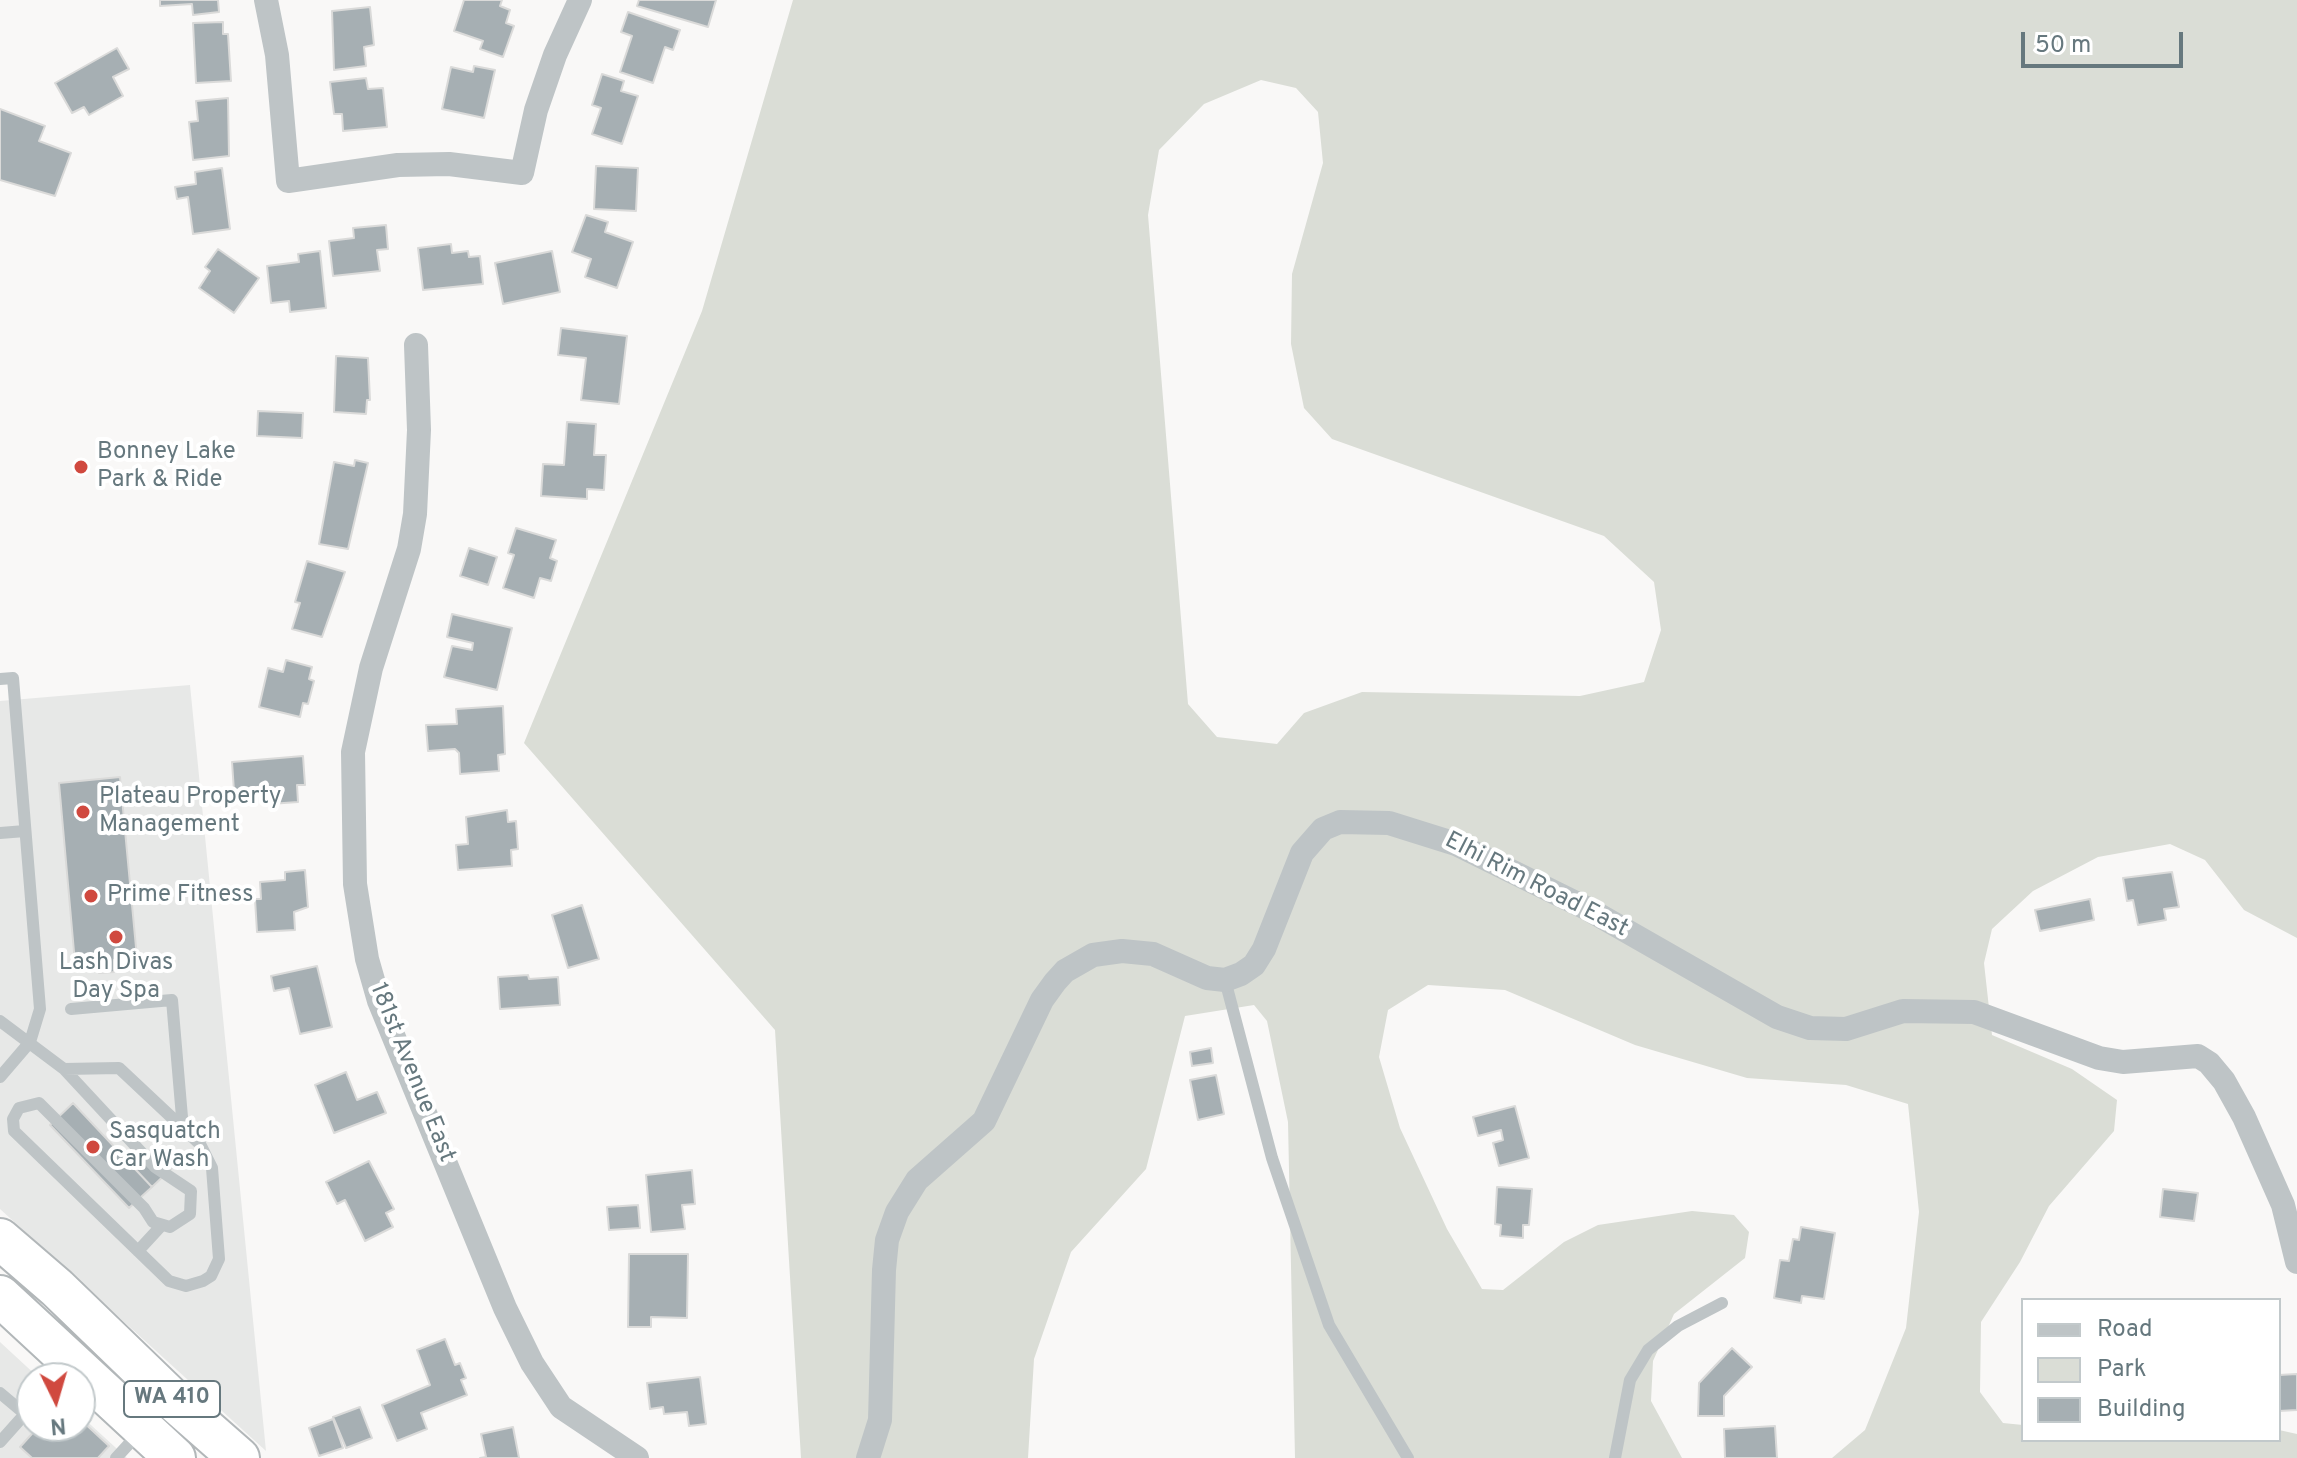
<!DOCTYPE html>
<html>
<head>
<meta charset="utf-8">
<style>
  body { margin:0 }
  #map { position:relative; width:2297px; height:1458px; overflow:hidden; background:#f9f8f7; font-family:Overpass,sans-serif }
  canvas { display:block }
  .legend { position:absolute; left:2021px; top:1298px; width:260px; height:144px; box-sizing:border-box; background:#fff; border:2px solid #c2c9cb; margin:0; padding:10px 14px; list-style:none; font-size:24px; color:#66787e }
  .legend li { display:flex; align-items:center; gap:16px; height:40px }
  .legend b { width:40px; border:2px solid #c2c9cb }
  .north { position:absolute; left:16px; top:1362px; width:80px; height:80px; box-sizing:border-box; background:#fff; border:2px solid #c2c9cb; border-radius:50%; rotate:175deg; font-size:22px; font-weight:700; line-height:32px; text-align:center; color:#66787e }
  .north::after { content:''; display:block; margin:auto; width:28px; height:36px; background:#d0493f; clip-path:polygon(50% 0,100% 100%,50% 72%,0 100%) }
  .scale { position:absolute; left:2021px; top:32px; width:162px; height:36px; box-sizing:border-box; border:4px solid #66787e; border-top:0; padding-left:10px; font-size:24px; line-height:28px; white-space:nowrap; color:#66787e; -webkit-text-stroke:6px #fff; paint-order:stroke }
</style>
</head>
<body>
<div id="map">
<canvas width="2297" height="1458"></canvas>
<ul class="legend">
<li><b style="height:10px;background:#bec4c6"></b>Road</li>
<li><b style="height:22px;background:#daddd6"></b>Park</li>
<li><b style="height:22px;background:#a6afb3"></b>Building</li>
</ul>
<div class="north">N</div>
<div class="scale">50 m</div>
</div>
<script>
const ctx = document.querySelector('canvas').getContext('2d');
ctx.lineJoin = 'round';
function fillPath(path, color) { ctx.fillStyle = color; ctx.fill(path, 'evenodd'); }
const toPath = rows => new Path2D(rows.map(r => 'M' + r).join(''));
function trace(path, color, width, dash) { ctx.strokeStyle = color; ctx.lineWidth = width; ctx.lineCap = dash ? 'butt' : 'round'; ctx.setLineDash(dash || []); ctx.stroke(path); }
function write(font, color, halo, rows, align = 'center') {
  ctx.font = font + ' Overpass,sans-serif'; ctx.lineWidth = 8; ctx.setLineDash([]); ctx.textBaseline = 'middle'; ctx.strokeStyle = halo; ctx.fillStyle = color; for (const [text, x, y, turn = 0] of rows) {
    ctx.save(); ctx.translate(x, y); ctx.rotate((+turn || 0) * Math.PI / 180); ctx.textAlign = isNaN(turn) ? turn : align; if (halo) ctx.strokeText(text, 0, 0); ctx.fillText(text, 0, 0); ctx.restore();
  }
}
fillPath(toPath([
  [190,685,266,1451,0,1209,0,701],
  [0,1342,39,1378,32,1378,32,1426,80,1426,80,1415,127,1458,0,1458]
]), '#e7e8e7');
fillPath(toPath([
  [793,0,2297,0,2297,938,2244,910,2205,860,2170,844,2098,857,2033,891,1992,929,1984,963,1992,1035,2072,1069,2117,1100,2114,1131,2049,1206,2020,1262,1981,1322,1980,1392,2003,1423,2023,1425,2023,1440,2279,1440,2279,1430,2297,1434,2297,1458,1832,1458,1865,1430,1906,1328,1919,1212,1908,1104,1846,1085,1747,1078,1635,1045,1505,990,1428,985,1388,1010,1379,1057,1400,1128,1447,1229,1482,1289,1503,1290,1564,1242,1598,1225,1692,1211,1734,1215,1749,1232,1745,1258,1674,1314,1653,1361,1651,1401,1682,1458,1295,1458,1288,1122,1267,1021,1254,1005,1185,1016,1146,1169,1071,1252,1034,1359,1028,1458,801,1458,775,1030,524,743,702,311],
  [1261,80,1296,88,1318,112,1323,163,1292,274,1291,344,1304,408,1332,439,1604,536,1654,582,1661,630,1644,682,1580,696,1362,692,1304,713,1277,744,1217,737,1188,704,1148,215,1159,150,1204,104]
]), '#daddd6');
const building = toPath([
  [160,0,218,0,219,12,193,15,192,4,160,6,160,0],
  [464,0,502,0,500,6,510,10,506,23,514,26,503,57,480,49,483,41,454,31,464,0],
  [639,0,716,0,708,27,637,6,639,0],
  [370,7,374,45,364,47,366,66,334,70,332,11,370,7],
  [628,12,680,30,673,50,665,47,653,83,620,72,632,36,621,32,628,12],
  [223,22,223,34,228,34,231,81,196,83,193,23,223,22],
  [117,48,129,69,113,77,123,96,89,115,84,107,72,113,55,83,117,48],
  [474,66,495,70,484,118,442,109,451,67,473,72,474,66],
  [602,74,624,81,621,91,638,96,622,144,592,134,601,108,592,105,602,74],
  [366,78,368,89,383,88,387,127,343,131,342,114,334,114,330,82,366,78],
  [228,98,229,156,193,160,189,122,198,121,196,101,228,98],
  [0,109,45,126,39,141,71,153,55,196,0,180,0,109],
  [596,166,638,168,636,211,594,209,596,166],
  [222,168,230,229,193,234,188,197,177,199,175,187,196,184,195,172,222,168],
  [586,215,608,222,605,232,633,242,617,288,585,277,591,259,572,252,586,215],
  [386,225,388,249,377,250,380,271,333,276,329,241,354,238,353,228,386,225],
  [451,244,452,253,468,251,469,257,480,256,483,284,423,290,418,248,451,244],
  [218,249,259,278,234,313,199,288,210,271,205,267,218,249],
  [320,251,326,308,290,312,289,301,271,303,267,266,299,262,298,254,320,251],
  [552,251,560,292,503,304,495,263,552,251],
  [561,328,627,336,619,404,581,400,586,358,558,355,561,328],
  [336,356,368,358,370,400,367,400,366,414,334,412,336,356],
  [258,411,303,413,302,438,257,436,258,411],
  [567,422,596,424,594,455,606,455,604,490,587,489,587,499,541,496,543,464,564,465,567,422],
  [355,460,368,463,348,549,319,544,334,462,354,466,355,460],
  [516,528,556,540,550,558,557,561,551,581,540,578,534,598,503,588,514,555,508,553,516,528],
  [469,548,497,557,488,585,460,576,469,548],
  [307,561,345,572,322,637,292,629,300,603,295,602,307,561],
  [452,614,512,628,497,690,444,677,452,646,472,650,473,643,447,637,452,614],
  [286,660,312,667,309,679,314,681,308,704,303,703,300,717,259,707,268,668,283,672,286,660],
  [503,706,505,754,498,755,499,771,460,774,459,753,455,749,428,751,426,725,457,724,456,709,503,706],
  [303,756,305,785,297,785,298,802,270,804,269,789,234,791,232,762,303,756],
  [120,777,137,958,114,960,114,972,99,973,98,961,75,963,59,783,120,777],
  [507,810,508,822,516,821,518,849,511,850,512,866,458,870,456,845,468,844,466,817,507,810],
  [305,870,308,907,294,912,295,930,257,932,255,899,261,899,260,882,285,880,285,872,305,870],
  [2172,872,2179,907,2164,909,2166,920,2138,925,2133,900,2127,901,2123,878,2172,872],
  [2090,899,2094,920,2040,931,2035,910,2090,899],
  [582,905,599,959,568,968,552,915,582,905],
  [317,966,332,1027,300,1034,289,988,274,991,271,976,317,966],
  [528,975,529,979,558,977,560,1005,500,1009,498,977,528,975],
  [1211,1048,1213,1063,1192,1066,1190,1052,1211,1048],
  [346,1072,357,1100,377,1092,386,1113,334,1133,315,1085,346,1072],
  [1216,1075,1224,1114,1198,1120,1190,1080,1216,1075],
  [73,1103,152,1187,129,1208,50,1125,73,1103],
  [1515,1106,1529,1158,1499,1166,1493,1143,1503,1140,1501,1130,1478,1136,1473,1117,1515,1106],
  [157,1148,174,1166,152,1187,135,1169,157,1148],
  [369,1161,394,1209,386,1213,393,1227,365,1241,345,1200,337,1204,326,1182,369,1161],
  [692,1170,695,1204,682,1205,685,1229,651,1232,646,1175,692,1170],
  [1497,1187,1532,1189,1529,1225,1523,1225,1523,1238,1500,1236,1501,1225,1495,1224,1497,1187],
  [2163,1189,2198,1193,2194,1221,2160,1217,2163,1189],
  [638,1205,640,1228,609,1230,607,1207,638,1205],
  [1801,1227,1835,1233,1824,1299,1802,1296,1801,1303,1774,1298,1780,1260,1789,1261,1793,1239,1799,1240,1801,1227],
  [629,1254,688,1254,687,1318,651,1317,651,1327,628,1327,629,1254],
  [445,1339,455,1365,460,1363,466,1378,461,1380,467,1395,421,1413,427,1429,397,1441,382,1405,430,1385,417,1350,445,1339],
  [1732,1348,1752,1367,1724,1396,1724,1416,1698,1416,1699,1383,1732,1348],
  [2297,1374,2297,1410,2279,1411,2279,1375,2297,1374],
  [700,1377,706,1424,689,1426,687,1412,664,1414,663,1407,650,1409,647,1383,700,1377],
  [360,1407,372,1438,346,1448,333,1417,360,1407],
  [80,1419,109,1446,98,1458,32,1458,20,1447,39,1426,80,1426,80,1419],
  [333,1419,343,1448,319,1456,309,1428,333,1419],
  [1775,1426,1777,1458,1725,1458,1724,1429,1775,1426],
  [513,1427,519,1458,480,1458,486,1457,481,1434,513,1427]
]);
fillPath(building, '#a6afb3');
trace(building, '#dadad9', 2);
const trunk = toPath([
  [0,1239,57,1288,174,1401,239,1458],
  [0,1296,175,1458]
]);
trace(trunk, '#b2b7b9', 44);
trace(toPath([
  [0,679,13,678,40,1009,30,1042,0,1077],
  [0,833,25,831],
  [1225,980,1272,1158,1329,1325,1408,1458],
  [71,1009,172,1000,183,1129],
  [0,1021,64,1069,155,1167,191,1191,190,1214,170,1227,153,1222,144,1208,39,1103,19,1108,13,1119,14,1131,169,1281,186,1286,203,1281,211,1276,219,1259,212,1168,200,1144,119,1068,64,1069],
  [138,1251,161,1226],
  [0,1393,25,1414,0,1442],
  [116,1458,138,1434],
  [1615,1458,1630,1380,1648,1350,1678,1326,1722,1303]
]), '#bec4c6', 12);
trace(toPath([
  [266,0,277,55,288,181,398,165,449,164,522,173,536,110,555,55,580,0],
  [416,345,419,430,415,514,409,549,371,668,353,752,355,884,367,959,379,1001,505,1308,532,1363,561,1407,637,1458],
  [868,1458,880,1420,884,1270,887,1240,897,1212,917,1180,984,1121,1042,1000,1055,982,1065,971,1093,955,1122,951,1153,954,1207,978,1225,980,1241,974,1254,965,1264,949,1302,853,1323,829,1340,822,1389,823,1456,844,1588,909,1777,1017,1810,1028,1846,1029,1903,1011,1974,1012,2099,1058,2123,1062,2198,1056,2209,1063,2224,1081,2244,1117,2283,1205,2297,1262]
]), '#bec4c6', 24);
trace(trunk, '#fff', 40);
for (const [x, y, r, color] of [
  [81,467,8,"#d0493f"],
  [83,812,8,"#d0493f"],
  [91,896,8,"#d0493f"],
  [116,937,8,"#d0493f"],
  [93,1147,8,"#d0493f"]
]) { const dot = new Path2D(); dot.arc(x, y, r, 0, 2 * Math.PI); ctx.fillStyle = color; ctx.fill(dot); trace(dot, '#fff', 3); }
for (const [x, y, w] of [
  [172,1399,96]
]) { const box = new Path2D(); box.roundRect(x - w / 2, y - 18, w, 36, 6); ctx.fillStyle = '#fff'; ctx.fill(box); trace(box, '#66787e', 2); }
write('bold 22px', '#66787e', null, [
  ["WA 410",172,1399]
]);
write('24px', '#66787e', '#fff', [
  ["Bonney Lake",97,453],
  ["Park & Ride",97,481],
  ["Plateau Property",99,798],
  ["Management",99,826],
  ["Prime Fitness",107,896],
  ["Lash Divas",116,964,"center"],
  ["Day Spa",116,992,"center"],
  ["Sasquatch",109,1133],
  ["Car Wash",109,1161]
], 'left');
write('24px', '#66787e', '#fff', [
  ["Elhi Rim Road East",1536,886,27],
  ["181st Avenue East",411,1073,68]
]);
</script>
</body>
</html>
